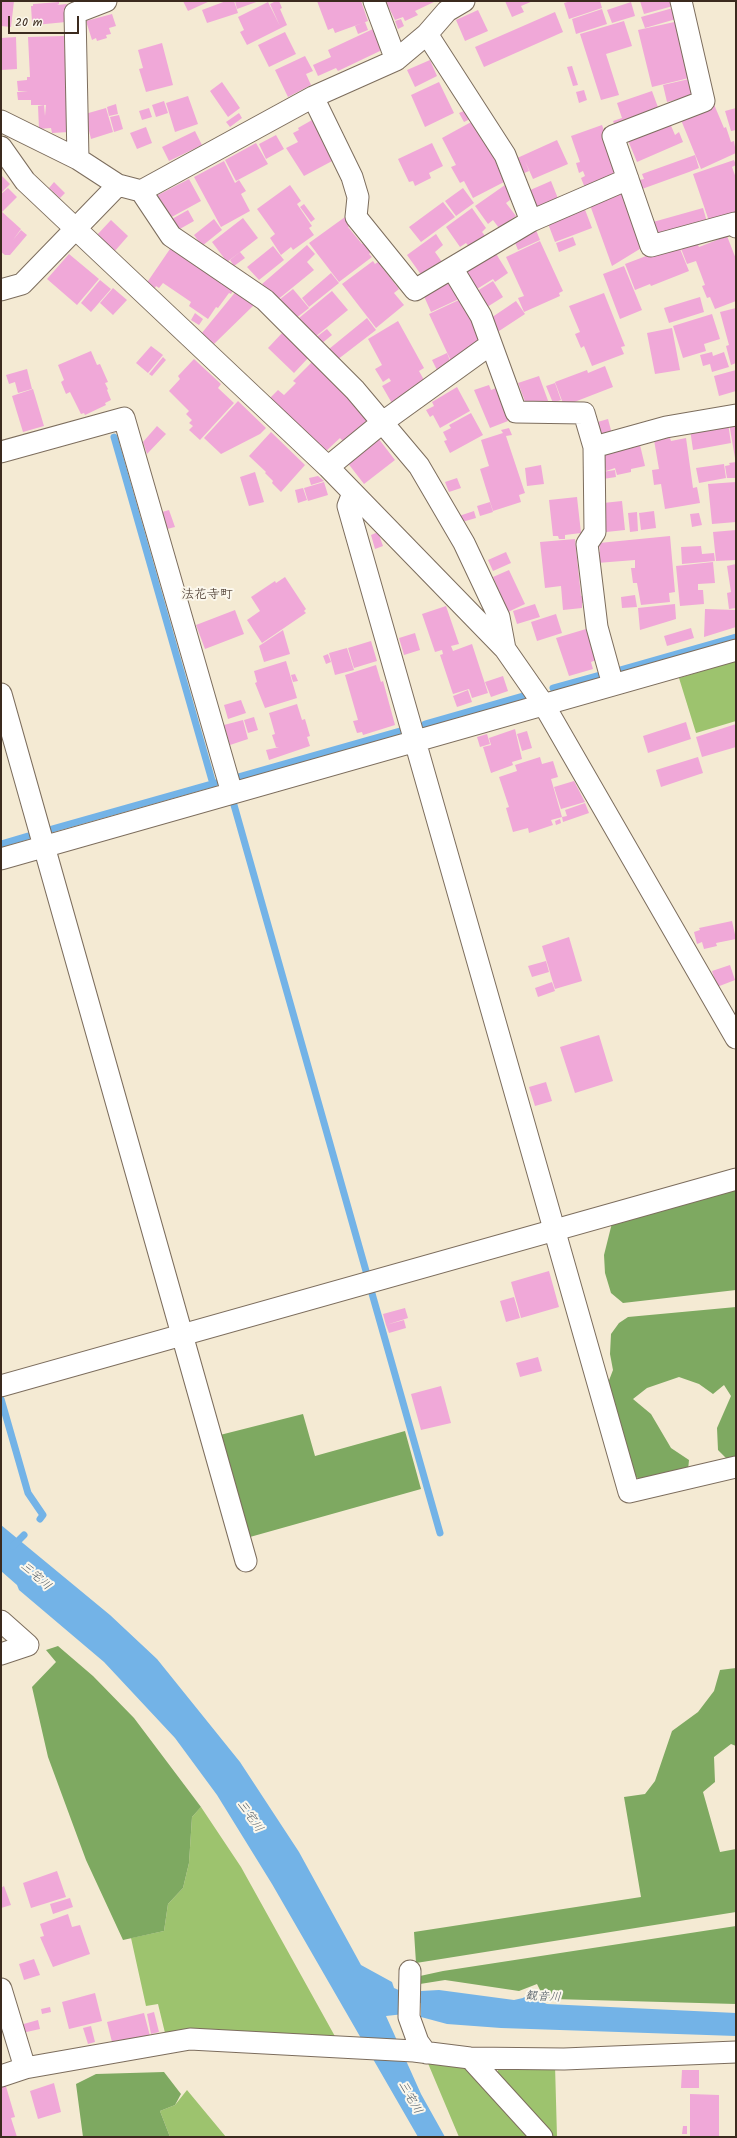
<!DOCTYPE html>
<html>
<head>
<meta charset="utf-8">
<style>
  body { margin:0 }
  #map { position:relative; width:737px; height:2138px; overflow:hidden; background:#f4ead3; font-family:Kalam,sans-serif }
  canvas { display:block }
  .frame { position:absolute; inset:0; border:2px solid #3b2a1e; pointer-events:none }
  .scale { position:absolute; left:8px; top:16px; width:71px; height:18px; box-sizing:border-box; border:2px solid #3b2a1e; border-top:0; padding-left:5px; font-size:12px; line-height:14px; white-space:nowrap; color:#3b2a1e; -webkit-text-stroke:3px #fbf7ec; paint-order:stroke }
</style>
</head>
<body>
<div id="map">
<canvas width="737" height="2138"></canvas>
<div class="frame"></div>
<div class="scale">20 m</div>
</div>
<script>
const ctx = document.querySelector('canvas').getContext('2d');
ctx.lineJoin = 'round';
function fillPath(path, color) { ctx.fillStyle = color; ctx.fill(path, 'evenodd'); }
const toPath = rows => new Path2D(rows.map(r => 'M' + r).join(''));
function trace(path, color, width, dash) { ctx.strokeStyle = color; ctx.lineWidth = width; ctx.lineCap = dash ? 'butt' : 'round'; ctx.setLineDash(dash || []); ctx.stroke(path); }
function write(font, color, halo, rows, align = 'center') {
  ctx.font = font + ' Kalam,"Klee One",sans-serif'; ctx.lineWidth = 4; ctx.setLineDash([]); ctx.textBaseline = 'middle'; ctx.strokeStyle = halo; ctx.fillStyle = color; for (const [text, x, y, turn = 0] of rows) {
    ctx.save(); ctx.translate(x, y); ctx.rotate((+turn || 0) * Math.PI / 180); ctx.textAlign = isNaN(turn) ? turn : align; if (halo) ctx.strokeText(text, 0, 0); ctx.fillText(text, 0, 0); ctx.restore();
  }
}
fillPath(toPath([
  [735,661,736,721,696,733,679,678],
  [201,1807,241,1867,337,2040,166,2037,158,2004,146,2006,131,1938,164,1931,168,1904,183,1888,189,1863,192,1817],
  [427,2061,460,2063,534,2137,459,2137],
  [555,2065,557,2137,551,2137,496,2075,499,2068],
  [187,2090,226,2137,170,2137,160,2111,175,2105]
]), '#9dc36e');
fillPath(toPath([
  [736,1187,736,1290,623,1303,611,1293,605,1273,604,1255,612,1223],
  [736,1307,736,1458,728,1460,718,1450,717,1428,731,1396,724,1385,713,1394,699,1384,679,1377,647,1388,633,1399,651,1414,671,1448,689,1460,688,1470,643,1481,636,1477,608,1383,613,1370,610,1354,611,1334,619,1323,628,1317],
  [303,1414,315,1456,405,1431,421,1489,250,1537,220,1435],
  [58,1646,93,1676,134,1718,201,1807,192,1817,189,1863,183,1888,168,1904,164,1931,123,1940,86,1860,48,1757,32,1687,56,1662,46,1650],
  [736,1668,736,1746,731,1744,714,1757,715,1782,703,1792,720,1852,736,1849,736,1912,416,1963,414,1932,641,1897,624,1797,645,1794,655,1781,672,1731,698,1712,714,1691,720,1670],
  [736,1926,736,2004,553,1999,543,1996,537,1984,519,1991,445,1980,420,1984,417,1983,420,1976,443,1971],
  [164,2072,181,2094,175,2105,160,2111,170,2137,83,2137,76,2084,96,2074]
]), '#7ea961');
fillPath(toPath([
  [1,1525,110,1615,157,1659,240,1762,299,1852,361,1965,392,1982,394,1988,417,1998,421,1998,421,1991,439,1990,514,2000,523,1998,534,1989,540,2001,547,2004,736,2013,736,2036,501,2028,447,2024,421,2017,421,2003,415,2003,404,2014,386,2016,421,2094,445,2137,418,2137,272,1884,217,1795,175,1738,104,1662,19,1590,17,1585,1,1571]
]), '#73b3e7');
trace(toPath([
  [114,437,213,784],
  [620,670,736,637],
  [553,688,600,675],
  [425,724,523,696],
  [238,777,400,731],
  [234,805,366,1271],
  [52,829,215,783],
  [1,844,28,836],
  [371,1290,440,1533],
  [1,1399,28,1493,43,1515,40,1519],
  [13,1546,24,1535]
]), '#73b3e7', 7);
fillPath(toPath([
  [1,1,14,1,11,27,1,26],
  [183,1,210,1,188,11],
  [226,1,234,1,238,13,207,23,202,10],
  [235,1,259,1,237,9],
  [276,1,279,1,282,8,280,9,287,25,247,45,240,32,244,30,238,17,268,2,280,26,270,4],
  [317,1,361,1,368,21,335,33,333,28,328,30],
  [436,1,415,11,418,15,405,21,403,17,395,20,386,2],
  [505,1,533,1,521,6,524,12,512,17],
  [571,1,600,1,602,8,569,19,564,3],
  [640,1,671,1,673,6,644,14],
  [59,2,59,4,57,5,67,4,68,16,66,22,35,25,34,22,32,22,31,6,33,6,33,4],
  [631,2,635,16,612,23,607,10],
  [673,8,676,19,645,28,641,17],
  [602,9,607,24,576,34,572,19],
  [478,10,488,31,465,41,456,20],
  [555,12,563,32,484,67,475,47],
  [112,14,116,26,109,28,111,34,106,35,107,38,97,41,96,38,92,40,86,21],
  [401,19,404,26,398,29,395,21],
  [624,21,632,46,606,54,619,95,601,100,580,34],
  [679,21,689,78,652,87,638,30],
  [365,22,368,30,358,34,355,26],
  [373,29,382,50,338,71,336,68,318,76,313,65,331,57,328,50],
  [285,32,296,54,269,67,258,45],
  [64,36,66,77,69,77,69,132,52,133,51,128,39,129,38,106,44,105,45,116,46,105,31,105,31,100,18,100,17,92,28,92,18,91,17,81,27,80,27,77,30,77,28,37],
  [16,37,17,69,1,70,1,64,8,64,1,64,1,38],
  [162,43,173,85,146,92,139,69,143,68,138,50],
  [305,56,313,71,306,74,311,85,288,97,275,70],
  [430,60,437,76,415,87,407,70],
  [572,66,578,85,573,86,567,67],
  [689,79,693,96,667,102,663,85],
  [222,82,240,108,228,117,210,91],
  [439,82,454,113,425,127,411,95],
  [584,90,587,100,579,103,576,92],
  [652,91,659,110,615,126,613,121,622,118,617,103],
  [188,96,198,124,175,132,166,103],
  [164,101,168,113,156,117,152,105],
  [713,102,724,128,726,127,731,142,734,141,736,153,701,169,679,115],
  [116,104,118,114,109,116,107,107],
  [106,108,113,132,91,139,85,114],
  [149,108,152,117,142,120,139,111],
  [736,108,736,130,731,131,725,111],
  [466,110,470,119,464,122,459,113],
  [239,113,242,118,230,127,226,122],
  [119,115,123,129,114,132,110,117],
  [312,120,334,160,304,176,286,148,298,142,293,133,299,130,298,128],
  [473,121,488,149,490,148,504,182,473,198,464,181,460,183,451,167,456,165,442,138],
  [669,121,675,135,679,132,683,142,637,162,627,138],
  [602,125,619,174,585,188,581,178,585,176,583,171,579,173,576,163,580,162,571,136],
  [146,127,152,143,137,149,130,133],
  [195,131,202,145,169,161,162,147],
  [276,135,284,149,266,159,259,144],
  [557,140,568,164,533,179,525,161,529,171,522,174,515,159],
  [256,143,268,164,236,181,225,160],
  [432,143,443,166,429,173,431,178,415,186,413,181,409,182,398,159],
  [695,155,699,168,689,172,685,162,689,172,642,189,639,180,644,179,642,174],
  [734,160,736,165,732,167,736,178,736,212,709,221,693,174],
  [224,161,235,183,239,180,246,191,241,194,250,211,221,227,194,177],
  [1,175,10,184,1,193],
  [189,179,201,201,168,219,156,196],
  [551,181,559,201,536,210,528,191],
  [54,182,65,193,60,198,49,188],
  [290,185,301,201,297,204,312,226,309,228,314,235,293,250,291,247,281,255,270,238,275,234,257,209],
  [505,185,514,197,506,203,516,216,499,228,493,220,488,224,475,206],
  [8,188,17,197,2,212,1,194],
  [463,188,474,203,456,216,445,201],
  [623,191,643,247,612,266,590,205],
  [443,202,455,217,421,242,409,227],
  [304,204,315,219,311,222,300,207],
  [584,207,592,228,555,242,547,221],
  [472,208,486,228,482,232,486,237,470,248,466,243,460,247,446,227],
  [703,208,707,222,657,236,653,222],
  [188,210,194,221,178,230,172,219],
  [1,211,21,229,13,240,21,230,27,235,10,255,5,255,1,252],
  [345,217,351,225,348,227,362,244,365,242,372,251,369,254,372,257,339,282,309,243],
  [243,218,258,238,227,262,212,242],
  [214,219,222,230,202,246,194,235],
  [111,220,128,236,114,252,96,236],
  [536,230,540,240,518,250,514,240],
  [436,234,443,245,435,252,442,262,422,276,407,255],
  [727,236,736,259,736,301,715,309,710,297,707,298,702,286,705,285,696,261,687,264,680,246,697,243,699,247],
  [573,237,576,245,559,252,556,243],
  [540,241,563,291,559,293,560,296,524,312,518,298,524,296,506,257],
  [678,244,689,271,651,286,650,284,635,290,625,264],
  [307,245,315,254,307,262,314,270,276,301,262,284],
  [172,246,235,288,231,294,229,293,218,308,216,307,208,319,189,306,191,302,163,283,159,288,156,286,154,290,146,284],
  [273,246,284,260,259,280,247,267],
  [240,252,245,258,234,266,230,260],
  [495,252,508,273,495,282,493,279,477,289,465,271],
  [69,254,99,279,77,305,47,279],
  [373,261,375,264,378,262,399,289,394,293,404,305,376,328,342,284],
  [624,266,642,310,620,319,603,274],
  [331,273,339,283,309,307,302,298],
  [100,280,111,289,91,312,81,303],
  [453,280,461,298,431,312,423,294],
  [493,281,503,297,484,309,474,293],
  [113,288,127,300,113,315,100,303],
  [293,289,309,308,295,319,279,300],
  [237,290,254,305,214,344,201,334],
  [332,291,348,310,315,337,299,318],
  [604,293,625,346,621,347,624,354,592,366,584,346,581,348,575,334,580,332,569,306],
  [700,297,704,312,669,323,664,308],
  [461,299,482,342,451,361,429,314],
  [516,301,525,314,496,333,488,320],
  [736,308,736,363,731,365,726,346,729,345,720,312],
  [195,313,203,319,199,325,191,320],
  [712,314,720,339,704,344,706,351,683,358,673,326],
  [367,318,376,330,337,360,329,349],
  [398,321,424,368,419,371,424,380,409,389,412,394,393,405,382,386,391,381,389,378,383,382,375,369,382,365,368,339],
  [672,328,680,370,655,374,647,333],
  [327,329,332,335,321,344,315,338],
  [283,332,309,357,294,373,268,348],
  [151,346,163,355,148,373,136,363],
  [91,351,97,365,100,364,108,382,105,383,108,389,107,390,111,400,105,403,106,405,85,415,84,413,81,414,70,392,66,394,61,382,64,380,58,365],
  [712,352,713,356,724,352,729,367,712,372,710,364,703,366,700,355],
  [447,353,451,363,437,370,432,360],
  [163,357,166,360,152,376,149,374],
  [194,359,221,384,218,388,234,403,200,440,189,430,193,426,189,423,192,420,186,414,189,411,169,391,180,379,178,376],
  [314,360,369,415,367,420,345,443,340,438,324,453,270,398,278,390,284,395,296,383,293,381],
  [605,366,613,387,564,406,555,382,587,370,588,373],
  [27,369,32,389,18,393,15,382,9,384,6,375],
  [736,370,736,391,719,396,714,376],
  [539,376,550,406,526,404,518,383],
  [555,383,561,400,553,403,546,386],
  [489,385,491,390,496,388,508,421,490,428,474,390],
  [457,387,470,411,440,428,433,415,430,417,426,410,434,406,432,402],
  [33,389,44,426,23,432,12,396],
  [238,401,266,428,260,434,221,454,204,438],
  [471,413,483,435,450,453,444,441,447,440,443,432,451,428,449,425],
  [608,419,612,434,598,438,594,423],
  [736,422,736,458,735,458,729,423],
  [728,423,731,443,693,450,690,429],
  [157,426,166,434,147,454,143,442],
  [509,428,512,435,506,436,525,493,519,495,521,502,493,511,480,469,489,466,481,440,503,433,501,430],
  [271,432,305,465,281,492,272,483,273,481,265,473,266,472,249,456],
  [378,438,395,460,364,484,347,462],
  [670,438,671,441,686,438,693,488,697,487,700,503,665,509,661,484,654,485,652,470,659,469,654,440],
  [640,445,645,466,631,469,631,472,617,475,615,468,606,471,601,453],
  [736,462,736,478,727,478,725,466,730,465,729,463],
  [724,464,726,478,699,483,696,468],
  [541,465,544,484,527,486,525,468],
  [615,470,616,477,603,479,602,472],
  [255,472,264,502,249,506,240,477],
  [318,476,324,481,311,485,309,478],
  [457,478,461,488,449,492,445,482],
  [324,482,328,495,308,501,304,488],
  [736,482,736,522,712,524,708,484],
  [303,488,307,500,298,503,295,490],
  [577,497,581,533,565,535,565,539,559,539,558,536,553,536,549,500],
  [622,501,625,530,606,532,603,503],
  [490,502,493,512,480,516,477,506],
  [169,510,175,527,167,529,162,512],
  [474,511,476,518,462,522,459,516],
  [654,511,656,528,641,530,639,513],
  [637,512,638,531,630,532,628,513],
  [699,513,702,525,692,527,690,514],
  [736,530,736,560,716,561,713,532],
  [378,532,383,546,375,549,371,535],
  [670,536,675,592,669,593,670,602,641,605,637,583,633,583,631,568,635,568,635,560,597,563,596,552,600,552,599,543],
  [575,539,581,596,584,596,585,603,582,603,582,608,563,610,561,586,545,588,540,542],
  [701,546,702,554,714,553,715,561,682,564,681,547],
  [506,552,511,563,493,571,488,560],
  [713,562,715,583,698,584,698,590,703,590,704,604,680,606,676,566],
  [736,564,736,608,729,609,727,593,731,592,727,566],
  [509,570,525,604,508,612,493,577],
  [285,577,306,609,304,611,306,613,262,643,247,620,260,611,251,597,275,581,276,583],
  [635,595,637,607,622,608,621,597],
  [535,604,540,617,517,624,513,611],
  [675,604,676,619,640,630,638,608],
  [446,606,459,644,451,646,453,651,472,644,488,693,472,698,469,689,453,694,440,655,443,654,442,650,435,652,422,614],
  [705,609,736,610,736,627,704,637],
  [235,610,244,634,205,649,196,625],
  [556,614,562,633,537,641,531,622],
  [691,628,694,638,667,646,664,636],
  [586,629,596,660,591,662,593,669,569,676,556,638],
  [283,630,290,654,264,662,259,646],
  [415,633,420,650,404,655,399,638],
  [371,641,377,661,354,668,348,648],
  [347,648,354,670,335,675,329,653],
  [328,654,331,662,326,664,323,656],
  [286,661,297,698,265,708,255,683,257,682,254,671],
  [376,665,381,682,383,681,395,725,363,735,362,732,357,733,353,721,358,720,345,675],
  [295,674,298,681,293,682,291,675],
  [503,676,508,691,491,697,485,682],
  [468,690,472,702,457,707,453,696],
  [241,700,246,713,228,719,224,705],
  [297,704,302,720,305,719,310,736,307,737,310,746,269,760,266,750,279,747,276,747,272,735,275,734,269,713],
  [254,717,258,730,248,733,244,720],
  [243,720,248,739,230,745,224,725],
  [686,722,691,739,648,753,643,736],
  [736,724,736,747,702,757,696,737],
  [515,729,522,759,512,762,513,765,491,773,483,747,491,745,489,738],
  [527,731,532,748,522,751,517,734],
  [487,734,490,744,480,747,477,737],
  [540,757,542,764,553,761,558,777,551,779,562,817,551,820,553,825,529,833,528,828,513,832,506,808,509,807,499,777,517,771,515,765],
  [698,757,703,773,661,787,656,770],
  [574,781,585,802,561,809,554,787],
  [585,803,589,813,563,822,562,817,567,816,565,810],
  [560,819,561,823,556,825,555,821],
  [732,921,736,939,716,943,717,946,704,949,702,942,697,944,694,932,700,930,699,928],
  [569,937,582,981,555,989,542,946],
  [546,961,549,972,532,977,528,966],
  [730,965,735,980,717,987,712,971],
  [552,982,555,991,538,997,535,988],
  [599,1035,613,1081,575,1093,560,1047],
  [546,1082,552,1101,535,1106,529,1087],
  [549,1271,559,1307,521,1318,511,1282],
  [514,1297,520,1318,506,1322,500,1301],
  [405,1308,408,1318,386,1325,383,1314],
  [404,1320,406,1328,389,1333,386,1325],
  [538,1357,542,1371,520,1377,516,1363],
  [441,1386,451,1423,421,1430,411,1394],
  [57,1871,66,1897,31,1908,23,1883],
  [4,1886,11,1905,1,1908,1,1888],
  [70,1898,73,1907,53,1914,50,1904],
  [68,1914,72,1927,80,1925,90,1954,53,1967,40,1937,44,1936,40,1924],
  [34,1959,40,1975,24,1980,19,1964],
  [95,1993,102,2021,69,2029,62,2002],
  [50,2007,51,2012,42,2014,41,2009],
  [154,2012,159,2032,151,2034,147,2014],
  [144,2013,150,2036,113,2046,107,2022],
  [38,2020,40,2029,22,2033,20,2025],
  [91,2026,95,2042,88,2044,83,2028],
  [682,2070,699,2070,699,2088,681,2088],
  [5,2083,15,2117,11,2118,17,2137,1,2137,1,2084],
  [54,2083,61,2112,38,2119,30,2091],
  [690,2094,719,2095,719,2137,690,2137],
  [683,2126,687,2126,687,2134,682,2134]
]), '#f0a8d8');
const minor = toPath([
  [374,1,396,60],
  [681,1,704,101,613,136,651,246,735,223,736,227],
  [427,34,505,155,531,221],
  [313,97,352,177,358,197,356,217,415,290,531,221,628,179],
  [1,121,78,159,118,185,141,191,313,97,396,60,427,34,447,11,464,1],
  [1,147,25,181,328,467,505,649,544,705,736,1038],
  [78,159,75,13,106,1],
  [141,191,171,236,265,300,355,390,419,466,464,543,499,617,505,649],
  [452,268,481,316,516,412,584,413,594,447,595,532,587,544,597,627,613,685],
  [1,290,22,284,118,185],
  [594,447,666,427,736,415],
  [1,452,124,418,232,793],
  [328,467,383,422,491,344],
  [353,493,348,506,629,1492,736,1467],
  [1,694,246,1561],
  [1,859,736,650],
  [1,1386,736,1179],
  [1,1621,28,1645,1,1654],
  [410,1971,409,2017,418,2042,426,2053],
  [1,1989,25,2068],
  [470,2058,542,2137],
  [1,2076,25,2068,190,2039,414,2051,470,2058,564,2059,736,2052]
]);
trace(minor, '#7c6d5d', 23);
trace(minor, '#fff', 21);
write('italic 12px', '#4f5a64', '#fbf7ec', [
  ["三宅川",35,1577,41],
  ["三宅川",249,1817,55],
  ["観音川",543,1998,3],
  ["三宅川",409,2098,61]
]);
write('13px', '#3b2a1e', '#fbf7ec', [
  ["法花寺町",207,596]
]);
</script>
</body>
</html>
